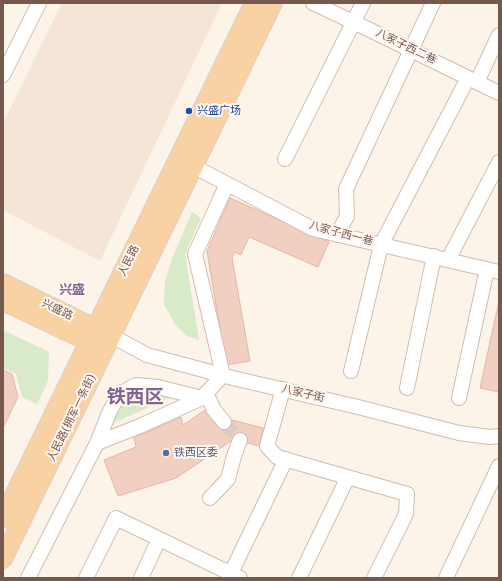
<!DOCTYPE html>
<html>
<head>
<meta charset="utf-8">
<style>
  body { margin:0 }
  #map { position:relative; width:502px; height:581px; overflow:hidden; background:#fcf3e9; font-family:Roboto,sans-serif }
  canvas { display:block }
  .frame { position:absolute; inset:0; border:4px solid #77584d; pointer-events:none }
</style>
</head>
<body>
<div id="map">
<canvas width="502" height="581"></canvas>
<div class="frame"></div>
</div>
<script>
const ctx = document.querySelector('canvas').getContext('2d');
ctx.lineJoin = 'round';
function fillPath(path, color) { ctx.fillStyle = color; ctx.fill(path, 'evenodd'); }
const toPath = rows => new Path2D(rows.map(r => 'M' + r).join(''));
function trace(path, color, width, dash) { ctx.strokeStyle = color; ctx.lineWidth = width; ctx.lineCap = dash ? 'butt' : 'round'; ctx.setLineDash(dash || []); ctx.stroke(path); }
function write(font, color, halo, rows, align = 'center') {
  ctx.font = font + ' Roboto,"Noto Sans SC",sans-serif'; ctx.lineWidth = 4; ctx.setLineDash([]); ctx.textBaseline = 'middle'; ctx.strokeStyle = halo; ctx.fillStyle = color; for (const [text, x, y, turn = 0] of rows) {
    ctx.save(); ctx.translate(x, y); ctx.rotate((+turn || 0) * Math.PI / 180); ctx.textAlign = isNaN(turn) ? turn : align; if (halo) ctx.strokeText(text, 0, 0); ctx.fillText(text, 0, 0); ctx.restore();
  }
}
fillPath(toPath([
  [62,3,222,3,100,261,3,210,3,123]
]), '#f4e5d7');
fillPath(toPath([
  [192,212,201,218,185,254,199,340,187,336,176,326,164,304,165,281,173,256],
  [3,330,49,352,48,381,37,404,22,397,16,374,3,368],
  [149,391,171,397,107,426,116,409,125,398,138,392]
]), '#d8eac7');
const building = toPath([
  [230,198,329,242,318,267,249,237,241,255,235,252,232,258,250,361,226,365,207,251,230,198],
  [499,301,499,392,480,388,499,301],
  [3,370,12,374,18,397,3,428,3,370],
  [208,408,234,439,176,478,118,496,104,460,136,447,134,438,181,417,183,425,208,408],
  [228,419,263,428,259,446,234,439,222,424,228,419]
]);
fillPath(building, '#f1d0c1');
trace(building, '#e4b5a2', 1);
trace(toPath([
  [224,422,240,440]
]), '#dbccc2', 14, [14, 7]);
const minor = toPath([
  [313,3,370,30,499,93],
  [3,75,39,3],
  [477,82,499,35],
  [285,159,363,3],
  [193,166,313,229,499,272],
  [337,235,347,216,346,189,433,3],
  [448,260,499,162],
  [112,336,147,355,237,379,358,407,459,433,490,437,499,436],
  [351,371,381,245,468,78],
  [407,388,434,256],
  [283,389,267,446,277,457,407,494,406,514,374,578],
  [206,393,214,410,224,422],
  [459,398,487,269],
  [97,443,140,426,202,398,223,375,195,254,227,184],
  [210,498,228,479,234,456,240,440],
  [231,573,286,459],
  [28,578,97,443,109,413,119,394,136,385,158,387,202,398],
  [86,578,116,518,240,578],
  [141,578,159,539],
  [299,578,348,477],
  [446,578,499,466]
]);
const major = toPath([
  [3,283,107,334],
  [3,301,100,347],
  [3,518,254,3],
  [3,559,273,3]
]);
trace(minor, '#d1bcb1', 16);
trace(major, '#d9d0cd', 20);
trace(minor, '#fff', 14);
trace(major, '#f9d2a3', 18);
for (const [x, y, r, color] of [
  [189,111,4,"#1a4fb4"],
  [166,453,4,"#5c6f8a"]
]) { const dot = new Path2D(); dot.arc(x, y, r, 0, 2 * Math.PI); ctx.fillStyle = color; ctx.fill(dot); trace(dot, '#fff7f0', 1.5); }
write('11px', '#77584d', '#fff7f0', [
  ["八家子西二巷",406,47,26],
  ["八家子西一巷",341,234,15],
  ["人民路",129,261,-64],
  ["兴盛路",57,310,26],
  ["八家子街",303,394,13],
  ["人民路(拥军一条街)",72,418,-64]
]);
write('11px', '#164399', '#fff7f0', [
  ["兴盛广场",197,111]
], 'left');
write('11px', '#4e5e75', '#fff7f0', [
  ["铁西区委",174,453]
], 'left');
write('bold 13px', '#7f6592', '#fff7f0', [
  ["兴盛",72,291]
]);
write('bold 19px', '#7f6592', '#fff7f0', [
  ["铁西区",135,398]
]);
</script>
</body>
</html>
